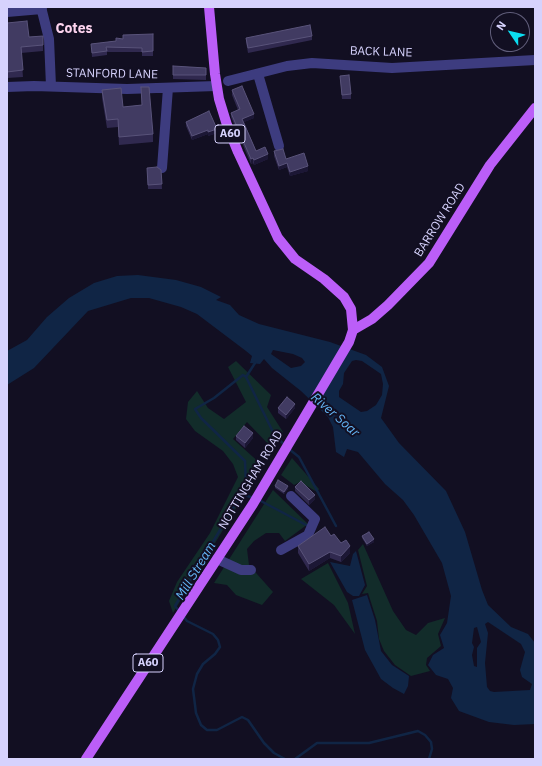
<!DOCTYPE html>
<html>
<head>
<meta charset="utf-8">
<style>
  body { margin:0 }
  #map { position:relative; width:542px; height:766px; overflow:hidden; background:#120f22; font-family:"IBM Plex Sans",sans-serif }
  canvas { display:block }
  .frame { position:absolute; inset:0; border:8px solid #d6d2fd; pointer-events:none }
  .north { position:absolute; left:490px; top:12px; width:40px; height:40px; box-sizing:border-box; background:#120f22; border:1px solid #605d7a; border-radius:50%; rotate:305deg; font-size:11px; font-weight:700; line-height:16px; text-align:center; color:#d6d2fd }
  .north::after { content:''; display:block; margin:auto; width:14px; height:18px; background:#0bddf0; clip-path:polygon(50% 0,100% 100%,50% 72%,0 100%) }
</style>
</head>
<body>
<div id="map">
<canvas width="542" height="766"></canvas>
<div class="frame"></div>
<div class="north">N</div>
</div>
<script>
const ctx = document.querySelector('canvas').getContext('2d');
ctx.lineJoin = 'round';
function fillPath(path, color) { ctx.fillStyle = color; ctx.fill(path, 'evenodd'); }
const toPath = rows => new Path2D(rows.map(r => 'M' + r).join(''));
function trace(path, color, width, dash) { ctx.strokeStyle = color; ctx.lineWidth = width; ctx.lineCap = dash ? 'butt' : 'round'; ctx.setLineDash(dash || []); ctx.stroke(path); }
function write(font, color, halo, rows, align = 'center') {
  ctx.font = font + ' "IBM Plex Sans",sans-serif'; ctx.lineWidth = 4; ctx.setLineDash([]); ctx.textBaseline = 'middle'; ctx.strokeStyle = halo; ctx.fillStyle = color; for (const [text, x, y, turn = 0] of rows) {
    ctx.save(); ctx.translate(x, y); ctx.rotate((+turn || 0) * Math.PI / 180); ctx.textAlign = isNaN(turn) ? turn : align; if (halo) ctx.strokeText(text, 0, 0); ctx.fillText(text, 0, 0); ctx.restore();
  }
}
fillPath(toPath([
  [236,361,271,395,267,407,283,432,271,447,247,422,233,439,262,465,173,613,169,601,177,582,210,533,238,477,233,464,223,451,195,431,186,419,188,402,197,391,208,408,224,419,246,402,228,367],
  [292,458,319,489,317,492,300,482,294,485,281,475],
  [273,490,308,524,285,541,279,533,266,533,254,541,247,549,249,565,273,592,262,605,236,595,227,585,214,583],
  [363,544,393,611,406,630,416,635,428,623,445,618,438,634,441,646,427,658,426,665,430,671,411,676,395,665,384,651,379,639,377,621,368,593,362,594,367,586,358,550],
  [328,563,348,603,355,634,334,605,301,579]
]), '#122c2a');
fillPath(toPath([
  [138,275,176,280,201,287,221,297,216,300,230,305,239,315,259,324,330,342,366,355,382,367,389,386,381,418,399,443,446,491,465,532,482,590,488,605,511,627,528,634,535,643,535,724,514,725,489,722,459,711,451,698,453,688,448,679,436,675,428,665,433,655,444,648,440,635,447,623,451,596,442,563,414,515,403,500,385,484,358,452,347,449,344,457,336,452,333,427,328,417,301,391,272,368,264,359,260,364,250,363,252,356,246,351,197,314,181,307,149,298,131,298,88,311,34,368,7,385,7,351,27,340,47,317,69,298,94,283,117,276],
  [273,350,293,354,302,358,305,362,301,366,291,368,271,354],
  [356,360,362,361,381,374,383,384,382,395,376,405,367,411,361,412,339,397,339,391,343,384,344,373,352,361],
  [488,622,521,644,525,652,520,670,522,677,532,684,530,690,494,692,490,691,487,687,485,663,488,633,485,624],
  [477,627,481,642,477,648,477,667,474,666,472,655,474,647,472,643,474,628],
  [356,551,365,585,359,596,353,596,347,592,330,562,350,566,353,554],
  [367,595,375,620,381,651,392,665,409,676,408,686,404,694,393,688,381,679,365,650,352,600]
]), '#102545');
trace(toPath([
  [246,377,275,436,286,446],
  [289,449,299,457,336,526],
  [241,494,254,498],
  [259,500,308,526],
  [180,612,175,606,246,486,245,461,201,418,195,409,214,398,243,375,246,377,255,363],
  [183,616,187,621,213,634,218,640,220,647,215,654,203,664,197,674,193,689,196,713,201,725,207,730,217,730,242,717,248,720,264,743,274,753,285,759],
  [295,759,317,743,369,743,418,731,425,735,431,742,432,749,429,759]
]), '#102545', 2.5);
trace(toPath([
  [41,7,49,39,51,86],
  [7,12,42,9],
  [258,74,279,146],
  [228,81,287,66,312,63,392,68,535,60],
  [7,87,34,86,127,89,216,86],
  [162,168,168,88],
  [281,550,308,535,315,519,291,496],
  [217,559,241,570,251,570]
]), '#3d3c7f', 10);
trace(toPath([
  [353,330,372,319,388,305,429,263,490,165,535,108],
  [86,759,253,504,349,342,353,330,351,309,344,297,324,279,295,259,278,238,238,152,227,125,219,99,215,74,209,7]
]), '#bb5ef8', 10);
fillPath(toPath([
  [7,23,29,37,43,36,43,51,21,53,23,77,7,78],
  [153,34,153,56,142,56,142,52,107,52,107,55,92,57,91,44,116,41,123,39],
  [312,36,312,40,248,53,246,42,246,38],
  [173,66,206,68,206,80,173,79],
  [340,76,351,94,351,99,342,99],
  [141,87,153,134,153,142,119,145,118,127,107,128,102,98,102,90,123,107,142,105],
  [232,90,254,118,244,122,256,151,268,159,254,165,253,163,251,164,231,117,231,113,238,110,232,95],
  [186,122,217,133,208,136,208,134,192,140,186,126],
  [274,151,286,159,308,171,290,176,287,167,279,170,274,156],
  [147,168,161,170,162,189,148,189],
  [278,408,295,408,286,419,278,413],
  [236,436,253,438,245,448,236,440],
  [275,486,288,489,284,494,275,488],
  [295,487,315,499,309,505,295,491],
  [331,536,341,543,350,553,341,562,330,558,309,571,298,553,298,546],
  [362,536,374,542,367,546,362,538]
]), '#30294f');
fillPath(toPath([
  [254,114,254,118,242,123,242,119],
  [217,129,217,133,208,136,208,132],
  [208,130,208,134,192,140,192,136],
  [268,154,268,159,254,165,254,160],
  [253,158,253,163,251,164,251,159],
  [287,163,287,167,279,170,279,166],
  [308,166,308,171,290,176,290,172],
  [295,404,295,408,286,419,286,415],
  [253,433,253,438,245,448,245,443],
  [288,486,288,489,284,494,284,492],
  [315,495,315,499,309,505,309,500],
  [374,539,374,542,367,546,367,544],
  [350,546,350,553,341,562,341,556],
  [330,552,330,558,309,571,309,564]
]), '#1c1735');
const building = toPath([
  [27,21,29,37,43,36,43,45,21,47,23,70,7,72,7,23,27,21],
  [310,25,312,36,248,48,246,38,310,25],
  [153,34,153,51,142,52,142,48,106,47,107,51,92,53,91,44,116,41,116,38,123,39,123,35,153,34],
  [173,66,206,68,206,75,173,75,173,66],
  [349,75,351,94,342,95,340,76,349,75],
  [242,86,254,114,242,119,256,151,265,147,268,154,254,160,253,158,251,159,231,113,240,109,232,90,242,86],
  [141,87,149,87,153,134,119,137,118,119,107,120,102,90,121,88,123,107,142,105,141,87],
  [209,111,217,129,208,132,208,130,192,136,186,122,209,111],
  [283,149,286,159,304,153,308,166,290,172,287,163,279,166,274,151,283,149],
  [157,167,161,170,162,184,148,185,147,168,157,167],
  [287,397,295,404,286,415,278,408,287,397],
  [244,426,253,433,245,443,236,436,244,426],
  [278,480,288,486,284,492,275,486,278,480],
  [301,481,315,495,309,500,295,487,301,481],
  [325,527,331,536,334,534,341,543,346,540,350,546,341,556,330,552,309,564,298,546,325,527],
  [369,532,374,539,367,544,362,536,369,532]
]);
fillPath(building, '#413b62');
trace(building, '#59537a', 1);
for (const [x, y, w] of [
  [230,134,30],
  [148,663,30]
]) { const box = new Path2D(); box.roundRect(x - w / 2, y - 9, w, 18, 3); ctx.fillStyle = '#120f22'; ctx.fill(box); trace(box, '#d6d2fd', 1); }
write('bold 11px', '#d6d2fd', null, [
  ["A60",230,134],
  ["A60",148,663]
]);
write('12px', '#d6d2fd', '#120f22', [
  ["BACK LANE",381,52,2],
  ["STANFORD LANE",112,74,1],
  ["BARROW ROAD",440,220,-58],
  ["NOTTINGHAM ROAD",251,480,-59]
]);
write('italic 13px', '#65b7f8', '#120f22', [
  ["River Soar",335,415,41],
  ["Mill Stream",196,571,-59]
]);
write('bold 14px', '#fdd4ef', '#120f22', [
  ["Cotes",74,29]
]);
</script>
</body>
</html>
